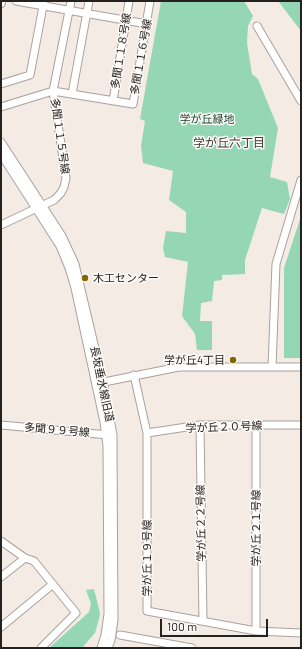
<!DOCTYPE html>
<html>
<head>
<meta charset="utf-8">
<style>
  body { margin:0 }
  #map { position:relative; width:302px; height:649px; overflow:hidden; background:#f5ebe5; font-family:Barlow,sans-serif }
  canvas { display:block }
  .frame { position:absolute; inset:0; border:2px solid #25211f; pointer-events:none }
  .scale { position:absolute; left:160px; top:619px; width:108px; height:18px; box-sizing:border-box; border:2px solid #25211f; border-top:0; padding-left:5px; font-size:12px; line-height:14px; white-space:nowrap; color:#25211f; -webkit-text-stroke:3px #fefaf7; paint-order:stroke }
</style>
</head>
<body>
<div id="map">
<canvas width="302" height="649"></canvas>
<div class="frame"></div>
<div class="scale">100 m</div>
</div>
<script>
const ctx = document.querySelector('canvas').getContext('2d');
ctx.lineJoin = 'round';
function fillPath(path, color) { ctx.fillStyle = color; ctx.fill(path, 'evenodd'); }
const toPath = rows => new Path2D(rows.map(r => 'M' + r).join(''));
function trace(path, color, width, dash) { ctx.strokeStyle = color; ctx.lineWidth = width; ctx.lineCap = dash ? 'butt' : 'round'; ctx.setLineDash(dash || []); ctx.stroke(path); }
function write(font, color, halo, rows, align = 'center') {
  ctx.font = font + ' Barlow,"Noto Sans JP",sans-serif'; ctx.lineWidth = 3; ctx.setLineDash([]); ctx.textBaseline = 'middle'; ctx.strokeStyle = halo; ctx.fillStyle = color; for (const [text, x, y, turn = 0] of rows) {
    ctx.save(); ctx.translate(x, y); ctx.rotate((+turn || 0) * Math.PI / 180); ctx.textAlign = isNaN(turn) ? turn : align; if (halo) ctx.strokeText(text, 0, 0); ctx.fillText(text, 0, 0); ctx.restore();
  }
}
fillPath(toPath([
  [161,1,244,1,253,16,248,26,247,43,252,74,258,79,278,128,270,177,287,182,290,199,284,214,262,208,245,260,245,274,222,275,222,280,214,281,212,301,201,303,200,321,212,321,212,350,197,350,195,334,182,316,188,262,165,257,163,248,166,231,186,233,186,212,169,200,173,171,143,163,141,146,145,121,140,119],
  [278,1,301,1,301,31],
  [301,216,301,358,284,358,284,268],
  [94,589,100,613,99,619,95,633,82,648,49,648,89,612,91,604,86,590]
]), '#95d6b4');
const minor = toPath([
  [16,1,147,24],
  [1,4,2,1],
  [257,26,301,101],
  [1,84,30,75,44,1],
  [72,94,89,1],
  [113,101,129,1],
  [1,107,53,91,133,104,150,1],
  [1,142,62,236,75,264,103,382,113,435,113,446,114,620,111,640,108,648],
  [1,154,60,246,69,268,75,288,104,422,107,446,108,614,105,635,101,648],
  [1,225,54,200,61,193,64,187,66,178,53,91,71,1],
  [272,367,276,264,301,180],
  [134,375,147,433,147,611,256,631,301,633],
  [99,383,179,367,301,367],
  [1,425,108,435],
  [200,425,203,621],
  [256,425,256,631],
  [147,433,200,425,301,425],
  [1,541,25,558,34,561,76,613,41,648],
  [1,577,25,558],
  [1,627,53,584],
  [120,635,192,648]
]);
trace(minor, '#aba19c', 9);
trace(minor, '#fff', 7);
for (const [x, y, r, color] of [
  [85,278,4,"#846600"],
  [233,360,4,"#846600"]
]) { const dot = new Path2D(); dot.arc(x, y, r, 0, 2 * Math.PI); ctx.fillStyle = color; ctx.fill(dot); trace(dot, '#fefaf7', 1.5); }
write('11px', '#25211f', '#fefaf7', [
  ["多聞１１８号線",121,51,-81],
  ["多聞１１６号線",141,57,-80],
  ["多聞１１５号線",60,136,82],
  ["長坂垂水線旧道",102,384,78],
  ["学が丘２０号線",224,427,-2],
  ["多聞９９号線",57,430,5],
  ["学が丘２２号線",201,523,-91],
  ["学が丘２１号線",256,528,-90],
  ["学が丘１９号線",147,558,-90]
]);
write('11px', '#15432e', '#fefaf7', [
  ["学が丘緑地",207,119]
]);
write('11px', '#25211f', '#fefaf7', [
  ["木工センター",93,278],
  ["学が丘4丁目",225,360,"right"]
], 'left');
write('12px', '#3f3733', '#fefaf7', [
  ["学が丘六丁目",229,143]
]);
</script>
</body>
</html>
